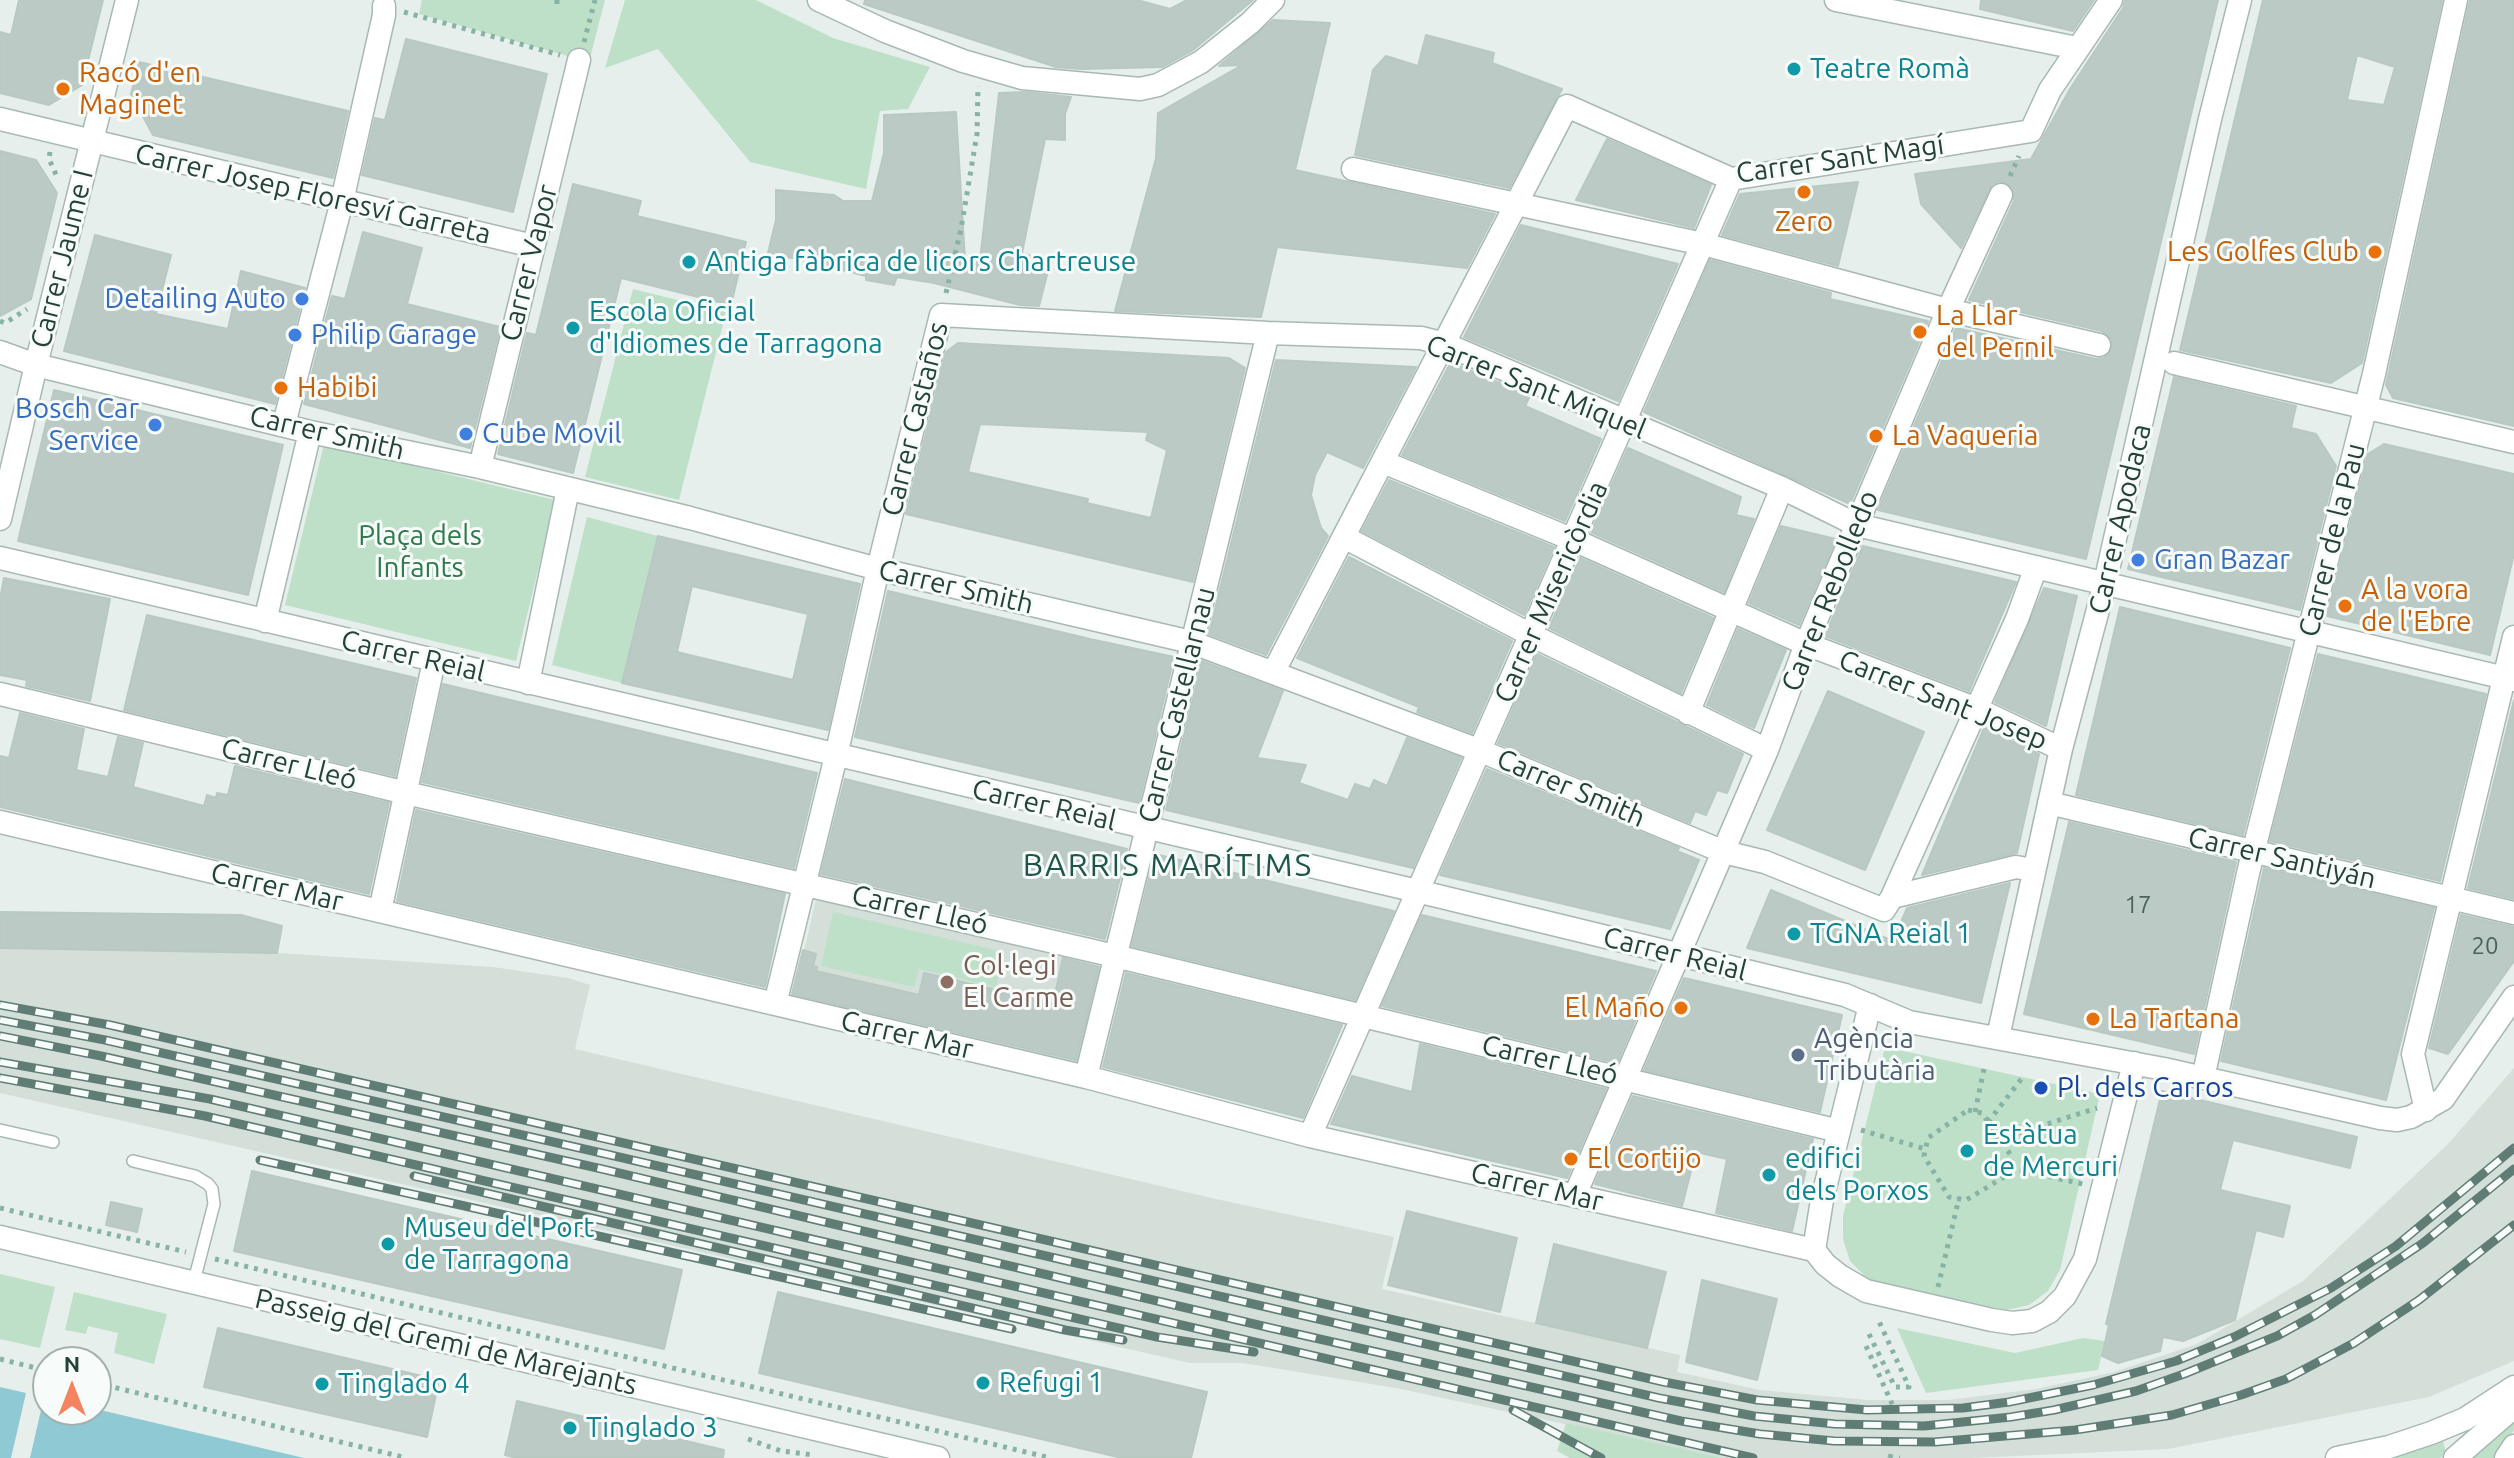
<!DOCTYPE html>
<html>
<head>
<meta charset="utf-8">
<style>
  body { margin:0 }
  #map { position:relative; width:2514px; height:1458px; overflow:hidden; background:#e6efeb; font-family:Ubuntu,sans-serif }
  canvas { display:block }
  .north { position:absolute; left:32px; top:1346px; width:80px; height:80px; box-sizing:border-box; background:#f7fbf9; border:2px solid #a3b1ad; border-radius:50%; rotate:0deg; font-size:22px; font-weight:700; line-height:32px; text-align:center; color:#24423a }
  .north::after { content:''; display:block; margin:auto; width:28px; height:36px; background:#f4845f; clip-path:polygon(50% 0,100% 100%,50% 72%,0 100%) }
</style>
</head>
<body>
<div id="map">
<canvas width="2514" height="1458"></canvas>
<div class="north">N</div>
</div>
<script>
const ctx = document.querySelector('canvas').getContext('2d');
ctx.lineJoin = 'round';
function fillPath(path, color) { ctx.fillStyle = color; ctx.fill(path, 'evenodd'); }
const toPath = rows => new Path2D(rows.map(r => 'M' + r).join(''));
function trace(path, color, width, dash) { ctx.strokeStyle = color; ctx.lineWidth = width; ctx.lineCap = dash ? 'butt' : 'round'; ctx.setLineDash(dash || []); ctx.stroke(path); }
function write(font, color, halo, rows, align = 'center') {
  ctx.font = font + ' Ubuntu,sans-serif'; ctx.lineWidth = 6; ctx.setLineDash([]); ctx.textBaseline = 'middle'; ctx.strokeStyle = halo; ctx.fillStyle = color; for (const [text, x, y, turn = 0] of rows) {
    ctx.save(); ctx.translate(x, y); ctx.rotate((+turn || 0) * Math.PI / 180); ctx.textAlign = isNaN(turn) ? turn : align; if (halo) ctx.strokeText(text, 0, 0); ctx.fillText(text, 0, 0); ctx.restore();
  }
}
fillPath(toPath([
  [816,899,1100,966,1077,1064,793,998],
  [0,948,277,953,493,967,568,978,590,985,575,1049,1216,1199,1394,1237,1382,1289,1680,1355,1677,1372,1760,1390,1868,1400,1948,1400,2036,1389,2114,1372,2197,1344,2303,1281,2448,1144,2514,1068,2514,1361,2429,1397,2168,1449,1972,1458,1723,1458,1396,1388,1243,1363,1190,1363,0,1093]
]), '#d4dfda');
fillPath(toPath([
  [422,0,605,0,589,62,419,14],
  [625,0,756,0,833,38,930,67,908,109,880,111,866,189,750,162,658,49,605,68],
  [633,289,726,312,679,500,585,477],
  [324,444,555,500,516,661,285,605],
  [587,517,658,536,622,683,552,665],
  [833,912,1004,952,996,987,919,969,914,987,821,966],
  [1885,1047,2100,1094,2060,1270,2048,1291,2029,1305,2007,1310,1897,1288,1869,1280,1850,1261,1843,1239,1843,1216],
  [0,1274,55,1287,40,1348,0,1339],
  [74,1292,167,1314,154,1364,114,1353,118,1333,88,1326,86,1334,65,1330],
  [1897,1328,2015,1353,2083,1338,2105,1341,2098,1370,1926,1393],
  [2514,1419,2514,1430,2496,1458,2472,1458,2470,1455],
  [1566,1423,1723,1458,1570,1458,1557,1451],
  [2442,1437,2446,1453,2440,1458,2377,1458]
]), '#bfe0c8');
fillPath(toPath([
  [0,1387,26,1393,11,1458,0,1458],
  [44,1397,48,1398,48,1410,96,1409,304,1458,30,1458]
]), '#8ec9d4');
const building = toPath([
  [19,0,103,0,82,85,49,105,0,93,0,32,11,35,19,0],
  [865,0,1137,0,1170,9,1187,0,1253,0,1193,50,1162,67,1081,69,1056,67,864,4,865,0],
  [1981,0,2094,0,2073,31,1980,9,1981,0],
  [2125,0,2218,0,2086,559,1878,510,1956,328,2096,359,2104,358,2112,349,2112,340,2102,331,1969,300,2014,201,2013,188,2000,181,1992,184,1961,248,1921,204,1915,174,2031,159,2070,89,2123,8,2125,0],
  [2263,0,2442,0,2362,363,2331,383,2180,350,2263,0],
  [2357,55,2395,67,2384,105,2347,100,2357,55],
  [2470,0,2514,0,2514,426,2393,398,2386,385,2470,0],
  [1273,20,1330,23,1295,170,1495,214,1467,268,1277,247,1261,317,1115,311,1156,158,1158,113,1242,65,1219,66,1273,20],
  [1426,35,1494,53,1492,63,1562,89,1509,188,1355,155,1373,70,1386,56,1418,66,1426,35],
  [406,39,547,74,513,212,362,175,375,118,385,120,406,39],
  [139,62,348,111,333,178,153,135,131,94,139,62],
  [1026,92,1071,97,1065,114,1065,140,1045,139,1022,253,1050,263,1039,306,1020,305,934,283,897,277,894,285,866,280,866,276,795,258,767,257,776,220,776,190,834,195,843,201,872,201,884,153,884,115,956,112,965,260,980,260,999,93,1026,92],
  [1607,139,1711,185,1694,228,1576,200,1607,139],
  [0,151,36,160,57,193,31,299,0,316,0,151],
  [1858,182,1838,266,1722,235,1740,194,1858,182],
  [573,184,641,201,637,216,746,242,731,305,621,278,573,473,498,454,527,333,536,335,573,184],
  [1521,225,1678,264,1618,401,1464,337,1521,225],
  [363,232,422,248,407,304,500,327,470,448,304,404,332,296,345,299,363,232],
  [95,235,171,255,156,314,228,329,241,271,305,288,275,404,64,351,95,235],
  [1710,260,1831,293,1830,299,1928,321,1850,504,1644,412,1710,260],
  [958,343,1229,358,1245,368,1193,582,906,514,946,352,958,343],
  [980,424,1148,432,1146,440,1167,450,1151,518,1087,503,1088,499,968,472,980,424],
  [1276,360,1416,367,1363,468,1327,452,1315,475,1311,495,1321,528,1328,536,1266,655,1209,634,1276,360],
  [1451,362,1530,396,1525,406,1601,439,1565,521,1402,455,1451,362],
  [2174,377,2296,406,2291,428,2316,434,2336,466,2300,610,2128,569,2174,377],
  [54,390,283,445,248,595,18,541,54,390],
  [2384,444,2514,474,2514,554,2490,655,2327,616,2368,454,2384,444],
  [1628,448,1741,497,1736,515,1754,519,1724,592,1591,532,1628,448],
  [1389,480,1554,547,1524,615,1362,531,1389,480],
  [1781,526,1836,539,1799,625,1749,603,1781,526],
  [658,536,860,584,828,730,622,683,658,536],
  [692,586,808,614,793,680,677,652,692,586],
  [1863,546,2016,582,1969,691,1825,636,1863,546],
  [1349,557,1512,641,1472,733,1417,712,1419,707,1297,658,1349,557],
  [1580,558,1713,618,1681,693,1549,628,1580,558],
  [4,578,110,599,90,701,26,686,27,680,0,675,0,599,4,578],
  [2044,588,2077,596,2046,726,1995,702,2044,588],
  [888,591,1090,639,1174,657,1139,803,855,737,888,591],
  [2120,607,2290,648,2243,835,2076,795,2120,607],
  [147,615,416,678,395,776,124,710,147,615],
  [1738,629,1786,650,1754,728,1707,705,1738,629],
  [1537,654,1743,754,1727,793,1717,790,1706,815,1695,811,1690,823,1498,743,1537,654],
  [2318,654,2486,694,2440,881,2270,841,2318,654],
  [1202,661,1283,691,1257,758,1306,765,1299,783,1348,800,1355,784,1370,789,1374,780,1387,786,1407,738,1461,758,1413,868,1166,810,1202,661],
  [443,684,817,773,794,868,422,782,443,684],
  [1828,691,1924,732,1865,870,1767,830,1828,691],
  [2514,700,2514,899,2468,888,2514,700],
  [20,713,84,729,76,770,108,777,118,737,143,743,133,787,204,806,207,795,216,798,217,793,228,795,235,766,389,803,369,894,0,807,0,756,9,758,20,713],
  [1984,728,2039,754,2017,853,1922,875,1984,728],
  [1487,769,1679,848,1677,851,1699,860,1670,929,1440,875,1487,769],
  [845,779,1127,849,1105,939,821,874,845,779],
  [416,810,785,894,765,987,397,901,416,810],
  [2069,822,2236,862,2194,1054,2024,1014,2069,822],
  [1155,854,1394,911,1355,1000,1132,946,1155,854],
  [2264,868,2434,908,2386,1100,2221,1061,2264,868],
  [2010,883,1981,1003,1747,948,1771,890,1893,941,1907,908,2010,883],
  [0,912,241,915,282,926,277,953,0,948,0,912],
  [1422,915,1656,971,1617,1063,1382,1006,1422,915],
  [2461,915,2514,927,2514,961,2448,1054,2429,1048,2461,915],
  [803,950,816,954,813,966,817,967,816,971,919,995,924,973,1053,1003,1063,958,1099,967,1076,1060,792,994,803,950],
  [1126,973,1342,1025,1303,1118,1103,1067,1126,973],
  [1684,978,1842,1015,1820,1112,1644,1070,1684,978],
  [1420,1044,1606,1089,1567,1178,1331,1124,1352,1076,1412,1092,1420,1044],
  [2162,1091,2357,1137,2350,1168,2233,1140,2220,1190,2290,1206,2283,1237,2256,1230,2235,1320,2183,1341,2163,1337,2160,1351,2118,1363,2102,1356,2109,1325,2106,1324,2162,1091],
  [1633,1096,1813,1139,1792,1231,1716,1213,1727,1159,1696,1152,1682,1206,1595,1184,1633,1096],
  [252,1171,682,1270,664,1349,234,1251,252,1171],
  [111,1202,142,1209,137,1232,106,1225,111,1202],
  [1407,1211,1517,1238,1500,1312,1388,1285,1407,1211],
  [1554,1244,1666,1272,1647,1348,1536,1323,1554,1244],
  [1702,1280,1777,1299,1757,1380,1686,1362,1702,1280],
  [778,1292,1207,1392,1191,1458,1122,1458,759,1373,778,1292],
  [218,1328,439,1380,427,1437,204,1387,218,1328],
  [517,1401,724,1450,723,1458,517,1458,505,1455,517,1401]
]);
fillPath(building, '#bbcac4');
trace(building, '#b8c9c2', 2);
const lane = toPath([
  [0,1130,53,1142],
  [133,1161,195,1176,208,1184,212,1189,214,1204,194,1281]
]);
const street = toPath([
  [819,0,885,31,963,61,1022,78,1140,89,1158,85,1201,62,1250,23,1273,0],
  [1836,0,2077,48],
  [0,119,533,246],
  [1353,169,1703,244,1948,310,2099,345],
  [0,352,36,365,310,432,480,467,690,518,878,569,1191,642,1481,751,1724,852,1765,862,1884,910,1892,897,2017,619,2036,567],
  [2174,363,2514,442],
  [284,424,342,201,384,15,384,6],
  [1383,462,1574,540,1806,644,1977,709,2061,749],
  [480,467,579,60],
  [0,519,36,365,127,0],
  [1344,537,1531,635,1767,750],
  [0,558,1417,891,1845,995,1909,1022,2164,1069,2380,1118,2397,1120,2411,1117,2443,1099,2514,997],
  [265,621,310,432],
  [1274,671,1567,106,1731,179,2031,131,2050,90,2111,0],
  [528,683,568,489],
  [0,694,406,793,1115,956,1839,1131],
  [1688,713,1782,488],
  [2049,803,2514,913],
  [0,822,1086,1077,1310,1136,1814,1250],
  [1892,897,2016,867,2033,870],
  [380,911,434,661],
  [775,1004,836,756,878,569,941,315,1268,333,1421,338,1445,344,1782,488,1857,525,2514,680],
  [1870,1005,1822,1200,1814,1250,1825,1264,1840,1276,1866,1291,1992,1320,2012,1323,2032,1321,2049,1312,2065,1296,2085,1259,2134,1063],
  [1998,1037,2061,749,2105,583,2210,119,2240,0],
  [1086,1077,1268,333],
  [2203,1078,2249,869,2374,374,2456,0],
  [2426,1110,2413,1054,2514,637],
  [1310,1136,1731,179],
  [1575,1195,1767,750,1806,644,1948,310,2001,195],
  [0,1237,938,1458],
  [2337,1458,2389,1447,2431,1433,2465,1419,2514,1387],
  [2455,1458,2514,1407],
  [2506,1458,2514,1446]
]);
trace(lane, '#a8b8b2', 14);
trace(street, '#a8b8b2', 25);
trace(toPath([
  [557,0,557,9],
  [404,12,560,55],
  [584,42,595,0],
  [50,152,49,159,58,179],
  [2010,176,2019,156],
  [946,293,961,229,977,134,978,86],
  [0,321,5,323,27,309],
  [1968,1110,1982,1113,2012,1157,2009,1174,1966,1200,1949,1197,1924,1156,1928,1138,1968,1110],
  [1975,1112,1984,1069],
  [1988,1122,2023,1077],
  [1861,1130,1925,1149],
  [2000,1139,2097,1108],
  [2010,1168,2083,1184],
  [0,1208,186,1252],
  [215,1259,1051,1458],
  [1938,1287,1959,1198],
  [1869,1334,1895,1387,1909,1387,1877,1317],
  [1866,1346,1893,1406],
  [0,1359,48,1371],
  [96,1383,407,1458],
  [748,1439,781,1451,815,1455],
  [1890,1458,1891,1454],
  [1899,1458,1900,1458]
]), '#86b3a5', 5, [4, 6]);
trace(lane, '#fff', 11);
trace(street, '#fff', 22);
const rail = toPath([
  [0,1005,110,1025,1664,1382,1757,1400,1867,1410,1963,1408,2009,1402,2093,1385,2176,1361,2234,1337,2331,1288,2396,1246,2514,1148],
  [0,1020,105,1040,606,1154,1659,1398,1754,1416,1835,1424,1924,1426,2011,1417,2054,1410,2136,1391,2184,1374,2277,1336,2315,1315,2423,1243,2514,1169],
  [0,1036,101,1056,602,1169,1271,1328,1681,1421,1760,1434,1834,1441,1935,1442,2075,1430,2172,1415,2241,1395,2286,1379,2354,1343,2419,1300,2514,1225],
  [0,1062,210,1099,1753,1458],
  [0,1078,205,1116,1157,1337,1254,1352],
  [260,1160,1012,1329],
  [414,1176,1065,1330,1123,1340],
  [1513,1410,1601,1458]
]);
trace(rail, '#5f7d75', 9);
trace(rail, '#f7fbf9', 6, [18]);
for (const [x, y, r, color] of [
  [1794,69,8,"#0f9aa8"],
  [63,89,8,"#e8710a"],
  [1804,192,8,"#e8710a"],
  [2375,252,8,"#e8710a"],
  [689,262,8,"#0f9aa8"],
  [302,299,8,"#3f7fe0"],
  [573,328,8,"#0f9aa8"],
  [1920,332,8,"#e8710a"],
  [295,335,8,"#3f7fe0"],
  [281,388,8,"#e8710a"],
  [155,425,8,"#3f7fe0"],
  [466,434,8,"#3f7fe0"],
  [1876,436,8,"#e8710a"],
  [2138,560,8,"#3f7fe0"],
  [2345,606,8,"#e8710a"],
  [1794,934,8,"#0f9aa8"],
  [947,982,8,"#8d6e63"],
  [1681,1008,8,"#e8710a"],
  [2093,1019,8,"#e8710a"],
  [1798,1055,8,"#5c6f8a"],
  [2041,1088,8,"#1a4fb4"],
  [1967,1151,8,"#0f9aa8"],
  [1571,1159,8,"#e8710a"],
  [1769,1175,8,"#0f9aa8"],
  [388,1244,8,"#0f9aa8"],
  [983,1383,8,"#0f9aa8"],
  [322,1384,8,"#0f9aa8"],
  [570,1428,8,"#0f9aa8"]
]) { const dot = new Path2D(); dot.arc(x, y, r, 0, 2 * Math.PI); ctx.fillStyle = color; ctx.fill(dot); trace(dot, '#f7fbf9', 3); }
write('24px', '#4a645c', null, [
  ["17",2138,905],
  ["20",2485,946]
]);
write('28px', '#0d838f', '#f7fbf9', [
  ["Teatre Romà",1810,69],
  ["Antiga fàbrica de licors Chartreuse",705,262],
  ["Escola Oficial",589,312],
  ["d'Idiomes de Tarragona",589,344],
  ["TGNA Reial 1",1810,934],
  ["Estàtua",1983,1135],
  ["de Mercuri",1983,1167],
  ["edifici",1785,1159],
  ["dels Porxos",1785,1191],
  ["Museu del Port",404,1228],
  ["de Tarragona",404,1260],
  ["Refugi 1",999,1383],
  ["Tinglado 4",338,1384],
  ["Tinglado 3",586,1428]
], 'left');
write('28px', '#c56008', '#f7fbf9', [
  ["Racó d'en",79,73],
  ["Maginet",79,105],
  ["Zero",1804,222,"center"],
  ["Les Golfes Club",2359,252,"right"],
  ["La Llar",1936,316],
  ["del Pernil",1936,348],
  ["Habibi",297,388],
  ["La Vaqueria",1892,436],
  ["A la vora",2361,590],
  ["de l'Ebre",2361,622],
  ["El Maño",1665,1008,"right"],
  ["La Tartana",2109,1019],
  ["El Cortijo",1587,1159]
], 'left');
write('28px', '#24423a', '#f7fbf9', [
  ["Carrer Sant Magí",1840,159,-8],
  ["Carrer Josep Floresví Garreta",313,194,13],
  ["Carrer Jaume I",62,259,-76],
  ["Carrer Vapor",529,263,-76],
  ["Carrer Sant Miquel",1536,387,22],
  ["Carrer Castaños",915,419,-76],
  ["Carrer Smith",327,433,13],
  ["Carrer Apodaca",2120,519,-77],
  ["Carrer de la Pau",2332,540,-76],
  ["Carrer Smith",956,587,13],
  ["Carrer Rebolledo",1830,591,-68],
  ["Carrer Misericòrdia",1551,592,-66],
  ["Carrer Reial",413,656,13],
  ["Carrer Sant Josep",1943,700,22],
  ["Carrer Castellarnau",1177,705,-76],
  ["Carrer Lleó",289,764,14],
  ["Carrer Smith",1571,788,23],
  ["Carrer Reial",1044,805,13],
  ["Carrer Santiyán",2282,858,13],
  ["Carrer Mar",277,887,13],
  ["Carrer Lleó",920,910,13],
  ["Carrer Reial",1675,954,14],
  ["Carrer Mar",907,1035,13],
  ["Carrer Lleó",1550,1060,13],
  ["Carrer Mar",1537,1187,13],
  ["Passeig del Gremi de Marejants",446,1342,13]
]);
write('28px', '#366cbe', '#f7fbf9', [
  ["Detailing Auto",286,299,"right"],
  ["Philip Garage",311,335],
  ["Bosch Car",139,409,"right"],
  ["Service",139,441,"right"],
  ["Cube Movil",482,434],
  ["Gran Bazar",2154,560]
], 'left');
write('28px', '#2d7a4b', '#f7fbf9', [
  ["Plaça dels",420,536],
  ["Infants",420,568]
]);
write('28px', '#785e54', '#f7fbf9', [
  ["Col·legi",963,966],
  ["El Carme",963,998]
], 'left');
write('28px', '#4e5e75', '#f7fbf9', [
  ["Agència",1814,1039],
  ["Tributària",1814,1071]
], 'left');
write('28px', '#164399', '#f7fbf9', [
  ["Pl. dels Carros",2057,1088]
], 'left');
ctx.letterSpacing = '2px';
write('32px', '#1f5548', '#f7fbf9', [
  ["BARRIS MARÍTIMS",1168,865]
]);
ctx.letterSpacing = '0px';
</script>
</body>
</html>
